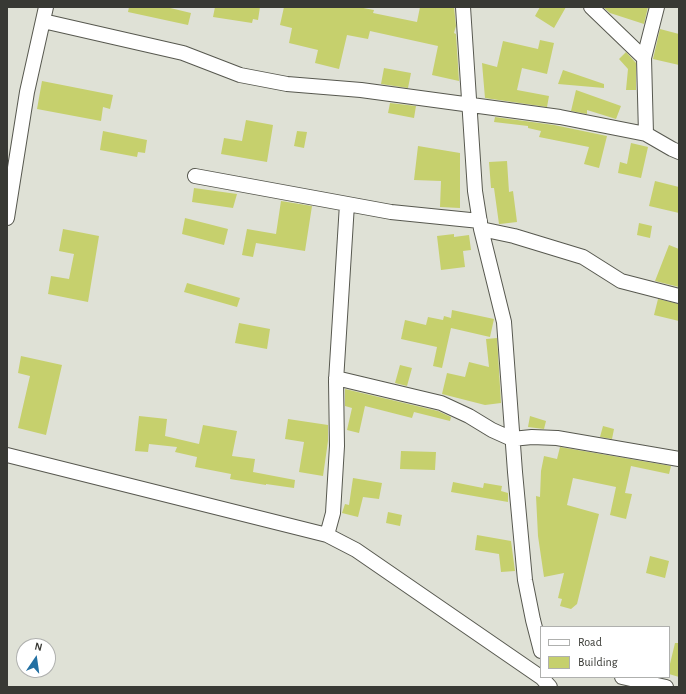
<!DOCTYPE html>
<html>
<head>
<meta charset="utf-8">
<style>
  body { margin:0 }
  #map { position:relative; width:686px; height:694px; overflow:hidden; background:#dfe1d6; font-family:"Alegreya Sans",sans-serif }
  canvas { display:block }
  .frame { position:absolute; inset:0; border:8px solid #383934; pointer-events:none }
  .legend { position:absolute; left:540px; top:626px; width:130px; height:52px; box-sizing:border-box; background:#fff; border:1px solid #afb0ae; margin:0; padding:5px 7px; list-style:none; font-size:12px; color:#383934 }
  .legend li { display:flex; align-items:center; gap:8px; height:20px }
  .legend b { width:20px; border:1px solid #afb0ae }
  .north { position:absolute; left:16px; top:638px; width:40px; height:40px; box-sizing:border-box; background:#fff; border:1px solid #afb0ae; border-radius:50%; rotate:13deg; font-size:11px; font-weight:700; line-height:16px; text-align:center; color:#383934 }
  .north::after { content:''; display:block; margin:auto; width:14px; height:18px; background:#2370a2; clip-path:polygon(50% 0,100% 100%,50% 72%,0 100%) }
</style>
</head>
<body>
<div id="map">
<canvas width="686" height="694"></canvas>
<div class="frame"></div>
<ul class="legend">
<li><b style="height:5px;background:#fff"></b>Road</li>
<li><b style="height:11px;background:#c6d06d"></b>Building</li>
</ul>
<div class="north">N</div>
</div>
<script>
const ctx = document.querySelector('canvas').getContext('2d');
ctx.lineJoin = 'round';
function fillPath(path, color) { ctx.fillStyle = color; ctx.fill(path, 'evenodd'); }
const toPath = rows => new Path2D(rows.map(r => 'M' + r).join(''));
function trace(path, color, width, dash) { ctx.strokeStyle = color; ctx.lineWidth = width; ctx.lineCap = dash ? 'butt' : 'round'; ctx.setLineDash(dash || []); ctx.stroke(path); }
fillPath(toPath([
  [129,7,166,7,191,13,188,25,128,12],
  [215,7,260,7,258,20,253,19,252,23,213,17],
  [284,7,358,7,374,10,373,13,417,22,420,7,454,7,456,26,454,33,456,34,459,81,432,75,438,46,370,31,368,39,347,35,339,69,315,63,318,50,289,43,292,28,280,25],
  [540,7,566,7,554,28,535,16],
  [603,7,648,7,644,24,610,13],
  [660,29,679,34,679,65,653,59],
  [540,40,554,43,547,74,522,68,517,90,549,96,547,107,485,98,482,63,497,67,503,41,538,49],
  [626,52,636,63,636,90,626,90,628,69,619,59],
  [384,68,411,73,408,88,381,84],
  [563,70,604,84,604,88,558,84],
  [42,81,113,95,110,109,103,107,101,121,37,109],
  [576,90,621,106,616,119,587,110,587,114,571,111],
  [390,103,416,106,414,118,388,113],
  [495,117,554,125,607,136,599,168,584,164,589,147,539,137,541,131,528,128,528,126,494,122],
  [246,120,273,125,267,162,221,154,224,138,242,141],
  [103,131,147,140,145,153,138,152,137,157,100,150],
  [297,131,307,132,304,148,294,146],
  [631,143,648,147,641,178,618,173,620,162,627,164],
  [418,146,460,153,460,208,440,207,441,181,414,180],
  [507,161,509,192,513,191,517,222,500,224,499,224,494,188,491,188,489,162],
  [655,181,679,187,679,213,649,206],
  [194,188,237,194,233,208,192,202],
  [281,201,312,206,305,251,256,243,253,257,242,255,247,229,276,234],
  [185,218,228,229,224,245,182,234],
  [639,223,652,226,650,238,637,235],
  [63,229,99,236,88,302,48,294,51,276,69,279,74,254,59,251],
  [454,234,454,237,469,235,471,250,463,251,465,267,441,270,437,236],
  [669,245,679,249,679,287,655,281],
  [187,283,240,298,237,307,184,292],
  [658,299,679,304,679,321,654,315],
  [452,310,494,319,490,337,451,328,442,368,433,366,437,347,401,339,405,320,426,325,428,317,443,320,444,316,451,318],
  [239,323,270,329,267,349,235,343],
  [497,338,501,403,485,405,442,394,447,373,465,377,469,362,489,367,486,339],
  [21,356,62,365,46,435,18,428,30,376,18,373],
  [400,365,412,368,407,386,395,383],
  [345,389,438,411,451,417,450,421,414,412,412,418,365,406,359,433,347,430,352,408,345,406],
  [139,416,167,419,165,436,199,444,203,425,237,431,232,456,255,459,253,472,295,480,294,488,266,484,266,485,230,479,231,474,195,467,197,457,175,452,177,447,149,444,148,452,135,451],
  [530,416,546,421,544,429,528,427],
  [288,419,328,425,328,441,323,476,299,472,304,442,285,439],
  [603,426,614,429,612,439,600,437],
  [560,447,671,466,669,474,631,466,625,493,632,494,626,519,610,515,616,487,573,478,567,505,599,514,577,604,571,609,560,606,562,599,558,598,564,573,544,577,538,536,536,496,540,497,541,471,544,456,557,459],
  [401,451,436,452,435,470,400,469],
  [353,478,382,483,379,499,363,497,358,517,342,513,345,504,349,505],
  [453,482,483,488,484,483,502,486,501,491,508,493,508,502,451,492],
  [388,512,402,515,400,526,386,523],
  [477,535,511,541,515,571,501,572,499,554,475,550],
  [650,556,669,561,665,578,646,573],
  [675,643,679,643,679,677,669,674,669,668]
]), '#c6d06d');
const minor = toPath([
  [463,7,475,191,481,229,504,322,515,472,525,580,533,620,541,651],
  [591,7,644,58],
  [43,21,183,53,240,75,287,84,361,90,560,117,646,134,672,149,679,152],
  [646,134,644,58,657,7],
  [195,176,391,212,480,221],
  [7,218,27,92,46,7],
  [481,229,514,236,583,257,621,281,679,296],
  [336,378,441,403,469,416,492,430,512,439,532,437,557,438,679,459],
  [7,455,327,535,356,550,542,678,550,687],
  [327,535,333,513,337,446,336,381,347,204],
  [622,677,666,687]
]);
trace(minor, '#57584f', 16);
trace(minor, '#fff', 14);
</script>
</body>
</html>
